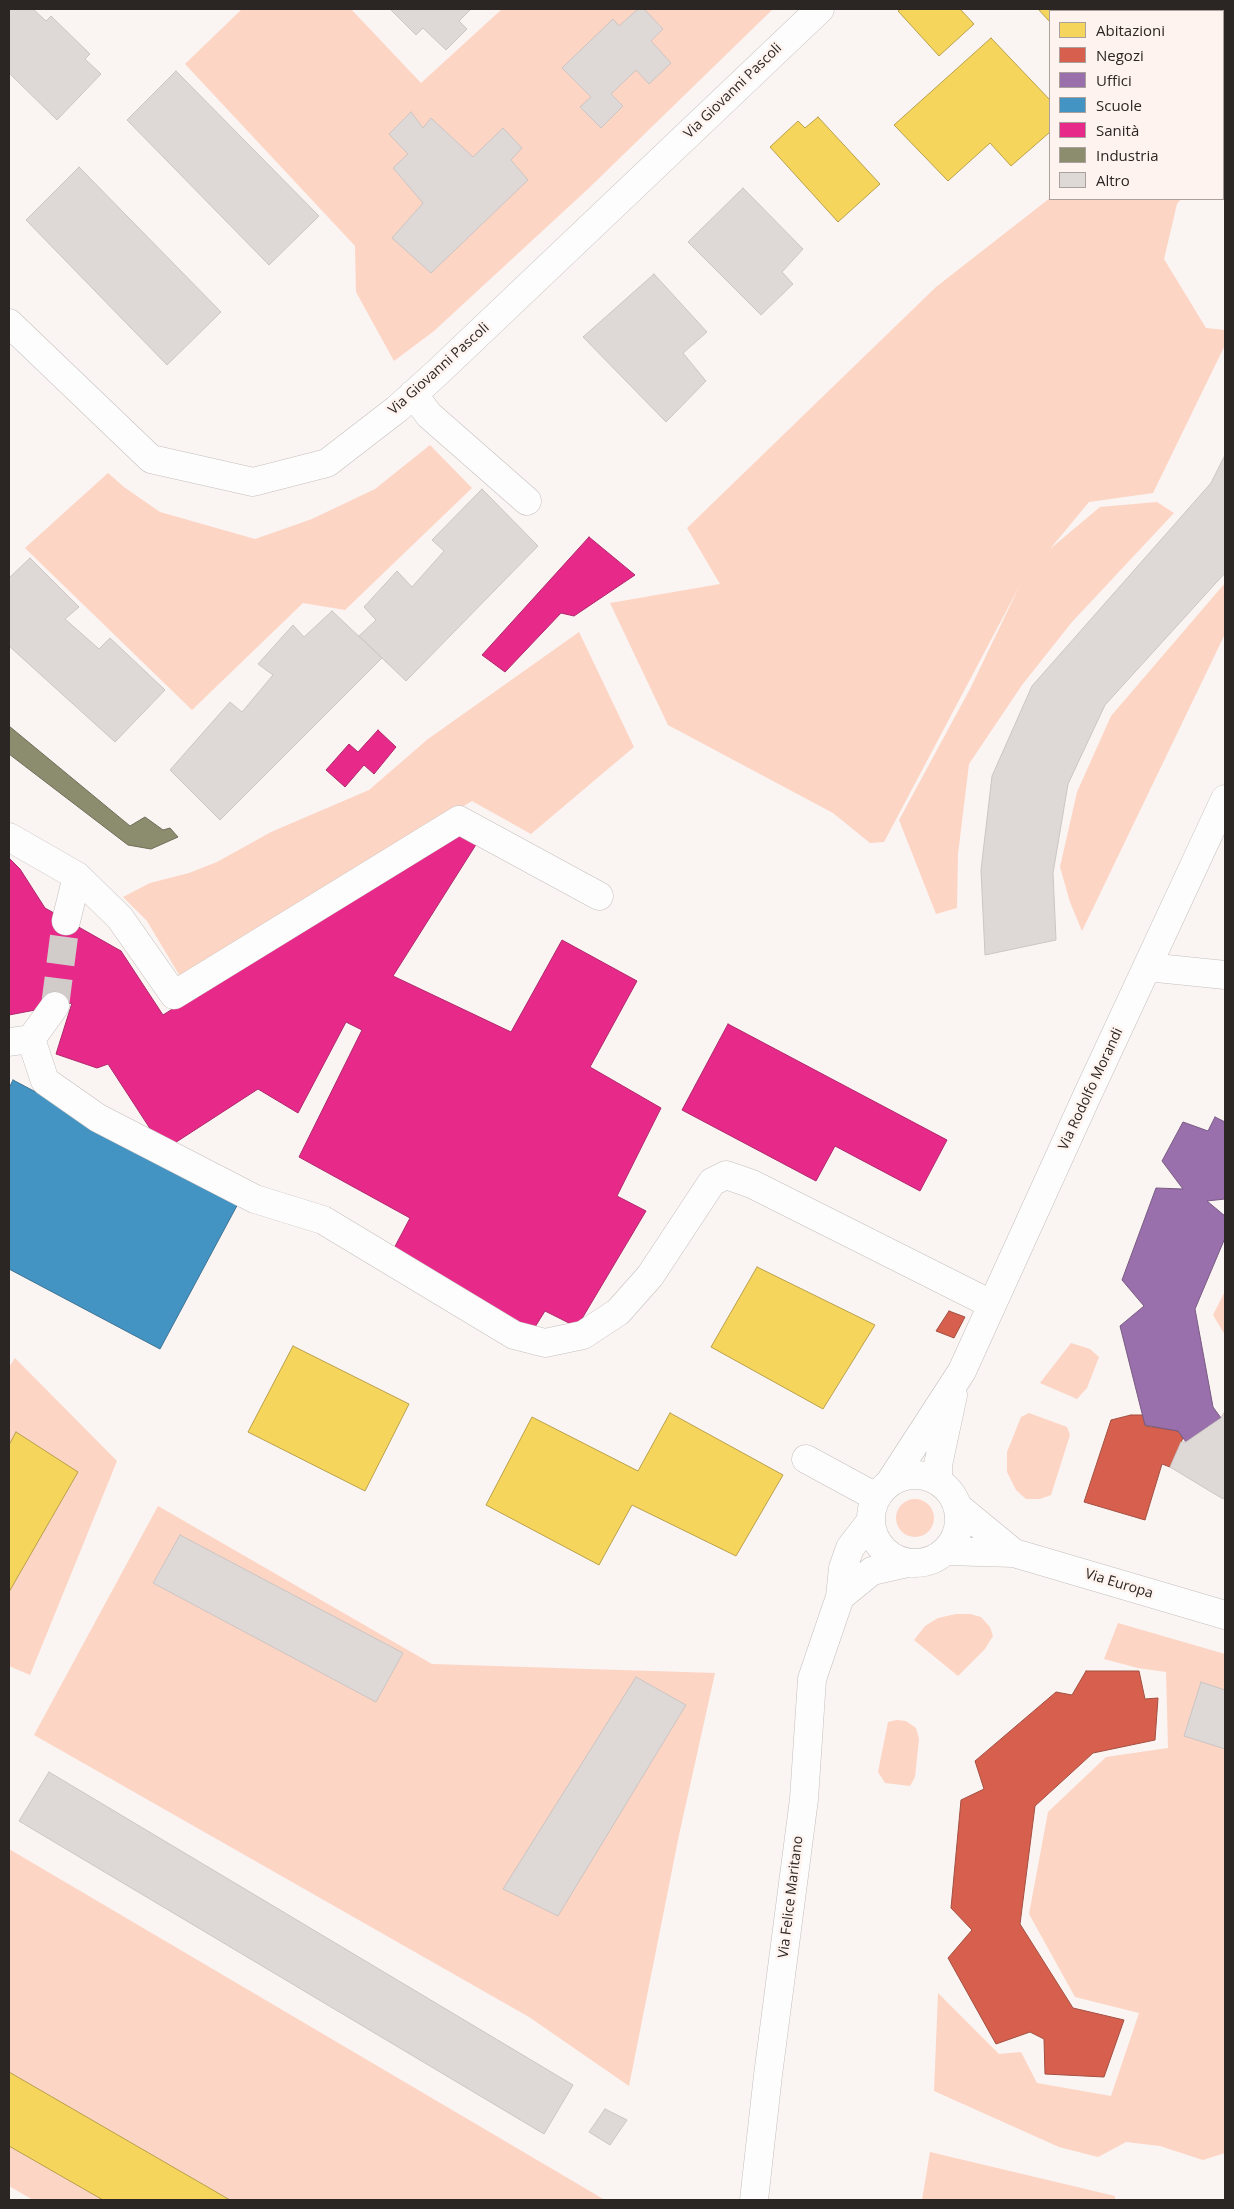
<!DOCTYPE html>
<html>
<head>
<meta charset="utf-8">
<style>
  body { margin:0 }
  #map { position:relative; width:1234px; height:2209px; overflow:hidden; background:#faf4f2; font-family:"Open Sans",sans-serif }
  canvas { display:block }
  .frame { position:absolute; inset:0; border:10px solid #2b2624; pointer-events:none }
  .legend { position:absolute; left:1049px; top:10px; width:175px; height:190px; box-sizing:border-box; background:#fef3ee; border:1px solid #aaa19d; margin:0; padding:6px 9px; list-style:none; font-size:15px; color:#2b2624 }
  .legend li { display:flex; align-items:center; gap:10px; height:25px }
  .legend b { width:25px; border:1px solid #aaa19d }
</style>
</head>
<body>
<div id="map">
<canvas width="1234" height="2209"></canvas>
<div class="frame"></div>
<ul class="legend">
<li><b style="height:14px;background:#f6d55c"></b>Abitazioni</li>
<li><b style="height:14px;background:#d6604d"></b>Negozi</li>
<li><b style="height:14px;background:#9970ab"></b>Uffici</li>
<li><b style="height:14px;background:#4393c3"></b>Scuole</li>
<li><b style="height:14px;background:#e7298a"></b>Sanità</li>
<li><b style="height:14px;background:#8c8c6e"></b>Industria</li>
<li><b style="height:14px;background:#ded8d6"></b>Altro</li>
</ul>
</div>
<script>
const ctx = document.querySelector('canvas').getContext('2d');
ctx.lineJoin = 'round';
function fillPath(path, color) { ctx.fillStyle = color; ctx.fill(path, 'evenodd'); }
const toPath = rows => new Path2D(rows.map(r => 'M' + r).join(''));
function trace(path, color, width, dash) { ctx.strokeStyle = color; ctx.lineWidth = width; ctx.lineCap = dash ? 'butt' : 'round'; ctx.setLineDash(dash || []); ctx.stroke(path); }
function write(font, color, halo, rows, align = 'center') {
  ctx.font = font + ' "Open Sans",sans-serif'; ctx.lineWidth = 5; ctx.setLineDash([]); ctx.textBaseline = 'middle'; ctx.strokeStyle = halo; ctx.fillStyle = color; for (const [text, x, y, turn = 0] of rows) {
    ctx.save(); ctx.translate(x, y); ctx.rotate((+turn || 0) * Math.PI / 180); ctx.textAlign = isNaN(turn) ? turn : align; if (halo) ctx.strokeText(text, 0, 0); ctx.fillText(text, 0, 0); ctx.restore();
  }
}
fillPath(toPath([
  [242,9,351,9,421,83,502,9,773,9,589,188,434,331,394,361,356,292,355,246,185,64],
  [1050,198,1181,199,1177,204,1164,259,1206,328,1225,330,1225,345,1153,493,1089,502,1050,549,1100,507,1157,502,1174,513,1072,622,1022,685,969,764,958,854,957,908,936,914,899,820,970,689,1020,585,884,842,870,843,833,813,668,725,610,603,720,584,687,528,936,287],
  [430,445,472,488,345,610,303,603,192,710,25,548,108,473,124,487,160,512,255,539,312,519,375,489],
  [1225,583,1225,634,1082,931,1070,902,1060,867,1077,792,1111,716],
  [579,632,634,747,531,834,472,801,181,978,147,921,123,897,150,883,189,873,217,862,271,832,369,790,428,739],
  [1225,1291,1225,1335,1213,1315],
  [1071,1343,1090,1349,1099,1357,1087,1388,1077,1399,1040,1383],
  [15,1358,117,1461,30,1675,9,1666,9,1367],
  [1029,1413,1067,1427,1070,1435,1051,1495,1040,1499,1026,1499,1016,1490,1007,1472,1007,1452,1021,1417],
  '896 1518a19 19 0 1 1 38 0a19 19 0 1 1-38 0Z',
  [158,1506,432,1664,715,1673,679,1835,629,2086,529,2017,34,1735],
  [956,1614,970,1614,981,1617,990,1627,993,1636,985,1649,958,1676,914,1640,925,1626,938,1618],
  [1118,1623,1225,1654,1225,2153,1203,2160,1160,2146,1126,2142,1098,2157,1059,2147,934,2091,938,1993,999,2054,1021,2052,1037,2083,1111,2096,1139,2013,1075,1997,1029,1914,1048,1812,1106,1757,1168,1748,1166,1672,1138,1668,1104,1659],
  [897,1720,906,1721,916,1728,919,1739,915,1777,910,1786,885,1783,878,1772,888,1722],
  [9,1849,605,2200,33,2200,9,2186],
  [930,2152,1115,2196,1115,2200,922,2200]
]), '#fdd5c4');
const homes = toPath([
  [901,9,960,9,974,24,939,56,898,11,901,9],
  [1038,9,1103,9,1105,11,1050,11,1050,22,1038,9],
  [991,38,1050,100,1050,132,1011,166,990,143,948,181,894,125,991,38],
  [818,117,880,184,838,222,770,147,798,121,805,128,818,117],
  [757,1267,875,1325,823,1409,711,1347,757,1267],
  [293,1346,409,1404,365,1491,248,1432,293,1346],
  [670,1413,783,1475,736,1556,632,1505,599,1565,486,1505,532,1417,638,1471,670,1413],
  [16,1432,78,1472,9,1592,9,1445,16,1432],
  [9,2072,230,2200,103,2200,9,2146,9,2072]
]);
fillPath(homes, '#f6d55c');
trace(homes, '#b9a04b', 1);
const shops = toPath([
  [949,1311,965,1317,954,1338,936,1331,949,1311],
  [1131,1415,1143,1415,1145,1426,1178,1431,1183,1438,1170,1467,1162,1464,1145,1520,1084,1502,1111,1420,1131,1415],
  [1086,1671,1139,1671,1145,1699,1158,1698,1155,1740,1093,1753,1035,1806,1020,1924,1073,2008,1124,2020,1104,2077,1045,2074,1044,2039,1030,2032,996,2044,948,1958,972,1930,951,1908,961,1800,984,1789,975,1761,1056,1692,1072,1695,1086,1671]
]);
fillPath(shops, '#d6604d');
trace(shops, '#a34f41', 1);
const offices = toPath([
  [1215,1117,1225,1122,1225,1199,1207,1201,1225,1216,1225,1238,1195,1309,1213,1407,1221,1418,1186,1442,1178,1431,1145,1425,1120,1326,1144,1306,1122,1280,1156,1188,1183,1189,1162,1161,1183,1122,1208,1131,1215,1117]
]);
fillPath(offices, '#9970ab');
trace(offices, '#785a82', 1);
const schools = toPath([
  [13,1080,240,1200,160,1349,9,1269,9,1088,13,1080]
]);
fillPath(schools, '#4393c3');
trace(schools, '#3c7293', 1);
const health = toPath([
  [589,537,635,575,574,616,561,613,505,672,482,655,589,537],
  [378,730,396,747,374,774,364,765,345,787,326,770,349,744,358,752,378,730],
  [453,830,477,843,393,976,511,1032,562,940,637,981,590,1067,661,1108,617,1196,646,1211,577,1327,545,1311,530,1335,391,1254,410,1218,299,1157,362,1030,346,1022,298,1113,258,1089,164,1150,108,1064,97,1068,56,1054,72,1003,9,1015,9,858,20,869,45,908,121,951,163,1015,453,830],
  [728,1024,947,1140,920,1191,835,1146,816,1181,682,1110,728,1024]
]);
fillPath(health, '#e7298a');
trace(health, '#af286b', 1);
const industry = toPath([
  [9,726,130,826,145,817,163,830,170,828,178,837,151,849,128,845,9,754,9,726]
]);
fillPath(industry, '#8c8c6e');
trace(industry, '#6f6d58', 1);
const building = toPath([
  [9,9,33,9,46,21,51,16,90,54,85,59,101,74,57,120,9,73,9,9],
  [390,9,471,9,459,21,467,29,446,50,423,28,416,35,390,9],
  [638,9,644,9,663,29,651,41,671,63,649,84,636,70,611,94,623,106,601,128,580,107,591,97,562,68,613,19,619,26,638,9],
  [1211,9,1225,9,1225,67,1223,66,1223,11,1210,11,1211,9],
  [1223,66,1225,68,1225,114,1223,113,1223,66],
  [176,71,319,216,269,265,127,120,176,71],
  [411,112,423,128,431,118,473,157,503,128,522,148,511,160,528,180,431,273,392,238,423,203,393,168,408,154,389,134,411,112],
  [79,167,221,312,167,365,26,220,79,167],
  [743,188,803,249,782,272,793,284,761,315,688,242,743,188],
  [654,274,707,332,683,353,706,381,666,422,583,337,654,274],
  [1225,455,1225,573,1105,705,1068,784,1053,873,1056,940,985,955,981,870,992,776,1032,686,1211,483,1225,455],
  [482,489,538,546,406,681,359,636,376,620,364,607,397,571,412,587,444,551,432,540,482,489],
  [30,558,79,607,65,619,99,649,110,638,165,690,115,742,9,646,9,578,30,558],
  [332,611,382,658,220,820,170,770,230,702,242,712,273,675,258,664,293,625,304,637,332,611],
  [1225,1411,1225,1496,1223,1499,1170,1467,1181,1442,1186,1442,1221,1418,1225,1411],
  [180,1535,403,1653,376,1702,153,1583,180,1535],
  [636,1677,686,1705,558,1916,503,1889,636,1677],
  [1201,1682,1225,1690,1225,1749,1184,1736,1201,1682],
  [49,1772,573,2085,544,2134,19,1821,49,1772],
  [605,2109,627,2120,610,2145,589,2132,605,2109]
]);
fillPath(building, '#ded8d6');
trace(building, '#cbc5c3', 1);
trace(toPath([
  [55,1006,66,921]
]), '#d1cbc9', 28, [28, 14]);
const minor = toPath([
  [9,323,151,459,253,482,327,463,397,409,438,372,820,9],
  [413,394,429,415,527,501],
  [9,837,77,876,120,918,174,995,459,820,599,896],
  [66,921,77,876],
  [1147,967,1225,975],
  [31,1039,55,1006],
  [9,1042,31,1039,45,1081,98,1118,255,1199,323,1220,514,1335,545,1343,583,1335,618,1312,650,1276,712,1182,726,1175,752,1184,991,1304],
  [806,1459,876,1497],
  '871 1519a44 44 0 1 1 88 0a44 44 0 1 1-88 0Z',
  [938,1480,938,1465,953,1395],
  [890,1482,962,1371,1086,1098,1225,799],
  [958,1507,1014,1553],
  [946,1551,1014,1553,1225,1615],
  [840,1597,872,1571,907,1563],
  [754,2200,768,2075,804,1799,812,1679,840,1597,843,1568,850,1548,870,1522]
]);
trace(minor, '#c4bfbd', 29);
trace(minor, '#fefdfd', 28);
write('14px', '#2b2624', '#fef3ee', [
  ["Via Giovanni Pascoli",733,91,-44],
  ["Via Giovanni Pascoli",439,369,-42],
  ["Via Rodolfo Morandi",1091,1089,-65],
  ["Via Europa",1119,1584,17],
  ["Via Felice Maritano",791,1897,-83]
]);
</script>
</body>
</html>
